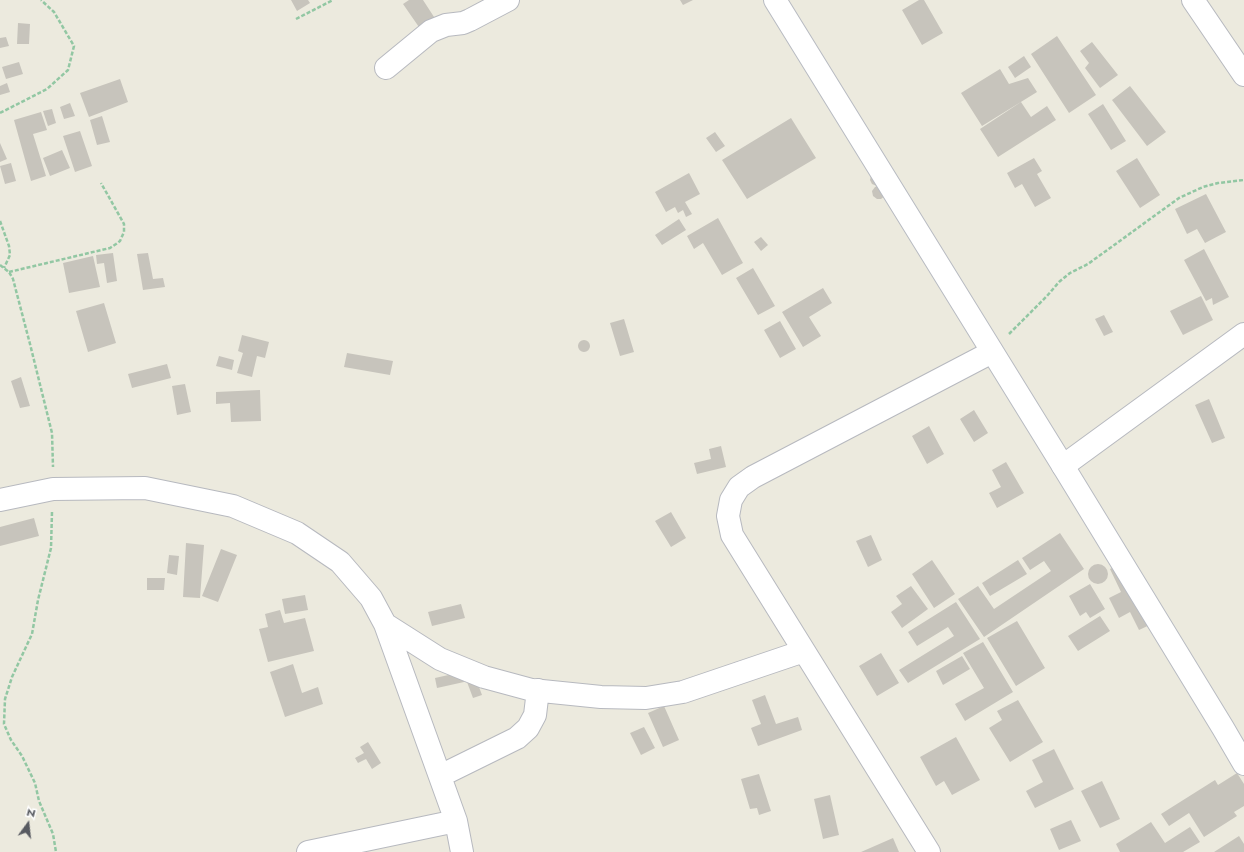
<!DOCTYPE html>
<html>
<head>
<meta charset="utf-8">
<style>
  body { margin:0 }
  #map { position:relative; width:1244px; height:852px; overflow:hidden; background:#eceade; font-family:Jost,sans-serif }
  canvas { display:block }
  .north { position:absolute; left:8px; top:804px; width:40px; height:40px; -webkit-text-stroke:3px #fff; paint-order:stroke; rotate:15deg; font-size:11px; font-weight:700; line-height:16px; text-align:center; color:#585b61 }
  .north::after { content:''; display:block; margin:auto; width:14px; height:18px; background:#585b61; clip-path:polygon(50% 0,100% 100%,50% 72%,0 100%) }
</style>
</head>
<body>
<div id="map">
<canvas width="1244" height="852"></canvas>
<div class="north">N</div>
</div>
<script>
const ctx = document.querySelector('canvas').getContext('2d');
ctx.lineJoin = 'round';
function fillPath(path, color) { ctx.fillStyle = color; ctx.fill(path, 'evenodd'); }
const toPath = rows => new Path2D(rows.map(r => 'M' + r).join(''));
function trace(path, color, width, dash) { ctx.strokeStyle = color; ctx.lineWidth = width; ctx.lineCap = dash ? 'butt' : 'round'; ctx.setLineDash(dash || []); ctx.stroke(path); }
fillPath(toPath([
  [291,0,308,0,310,3,297,11],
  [409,0,423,0,436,20,421,30,403,4],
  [680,0,693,0,683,5],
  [919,0,924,0,943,33,922,45,902,10],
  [18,23,30,24,29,44,17,44],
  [1057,36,1096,95,1069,113,1031,54],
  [6,37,9,46,0,48,0,38],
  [1092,42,1118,75,1100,88,1085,68,1089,63,1080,51],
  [1024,56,1031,67,1015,78,1008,67],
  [19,62,23,74,6,79,2,67],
  [1000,69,1009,84,1028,78,1037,92,982,126,961,93],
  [120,79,128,102,89,117,80,93],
  [7,83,10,92,0,95,0,86],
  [1130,86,1166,132,1147,146,1112,100],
  [1021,102,1031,117,1047,106,1056,120,998,157,980,129],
  [70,103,75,116,64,119,60,107],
  [1103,104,1126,141,1111,150,1088,114],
  [52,109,56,123,48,126,43,111],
  [41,112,47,130,33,134,46,176,31,181,14,120],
  [102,116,110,142,97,145,90,120],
  [791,118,816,158,747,199,722,160],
  [80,131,92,166,75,172,63,136],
  [715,132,725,146,716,152,706,138],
  [0,143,7,159,0,162],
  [62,150,70,168,50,176,43,158],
  [1034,158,1042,171,1037,174,1051,198,1035,207,1022,184,1015,188,1007,173],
  [1137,158,1160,195,1140,208,1116,171],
  [11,163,16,181,5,184,0,166],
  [689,173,700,194,685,202,692,214,686,217,683,210,678,213,675,207,666,212,655,192],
  [871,176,886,195,881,199,877,199,873,196,872,191,875,187,877,186,872,184,870,180],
  [1206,194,1226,232,1205,243,1197,229,1187,234,1175,209],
  [718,218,743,263,722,275,703,243,694,249,687,236],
  [679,219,686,230,662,245,655,235],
  [761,237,768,245,761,251,754,242],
  [1204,249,1229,297,1213,305,1212,298,1206,301,1184,260],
  [113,253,117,281,107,283,104,263,97,264,96,255],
  [148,253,153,279,163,278,165,287,143,290,137,254],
  [93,256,100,287,69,293,63,263],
  [753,268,775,306,758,315,736,278],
  [823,288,832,303,809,317,821,336,803,347,782,312],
  [1201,296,1213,320,1183,335,1170,311],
  [104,303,116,343,88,352,76,311],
  [1104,315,1113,332,1104,336,1095,319],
  [624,319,634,352,620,356,610,323],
  [780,321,796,349,780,358,764,330],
  [242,335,269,342,265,358,257,356,252,377,237,373,243,353,238,351],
  '578 346a6 6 0 1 1 12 0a6 6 0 1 1-12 0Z',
  [347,353,393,361,390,375,344,367],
  [219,356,234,360,232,370,216,366],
  [167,364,171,378,132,388,128,374],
  [21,377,30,406,20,408,11,381],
  [185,384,191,412,177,415,172,386],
  [260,390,261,421,231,422,230,403,216,404,216,392],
  [1209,399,1225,438,1212,443,1195,405],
  [974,410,988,433,974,442,960,419],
  [929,426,944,454,927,464,912,436],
  [721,446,726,467,697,474,694,463,711,459,709,449],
  [1006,462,1024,493,997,508,989,493,1001,487,992,470],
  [671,512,686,538,671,547,655,521],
  [34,518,39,536,0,546,0,527],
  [1060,533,1084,569,984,637,958,599,978,586,994,609,1051,571,1044,561,1030,570,1022,558],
  [871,535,882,560,868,567,856,541],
  [186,543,204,545,200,598,183,597],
  [221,549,237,555,218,602,202,596],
  [169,555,179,556,177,575,167,573],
  [932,560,955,594,934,608,912,574],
  [1018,560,1027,574,990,596,982,583],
  [1126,561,1156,622,1139,630,1130,612,1119,618,1109,598,1121,592,1110,569],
  '1088 574a10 10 0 1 1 20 0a10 10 0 1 1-20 0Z',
  [147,578,165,578,164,590,147,590],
  [1090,584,1105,609,1090,618,1086,612,1080,616,1069,596],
  [911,586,928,609,902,628,891,612,902,604,896,596],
  [305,595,308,610,285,614,282,599],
  [956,602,980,639,908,683,899,670,954,636,948,627,917,646,908,632],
  [461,604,465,618,432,626,428,612],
  [280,610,284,623,305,618,314,651,268,662,259,629,268,627,265,614],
  [1100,616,1110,631,1078,651,1068,636],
  [1017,621,1045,668,1016,686,987,638],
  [983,642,1013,692,965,721,955,704,984,688,963,653],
  [881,653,899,683,877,696,859,666],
  [962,656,970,669,943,685,936,671],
  [293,664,302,693,318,687,323,704,285,717,270,672],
  [462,672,464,682,437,688,435,678],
  [476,679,482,695,473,698,467,682],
  [765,695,776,724,798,717,802,730,758,746,751,728,761,724,752,700],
  [1018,700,1043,742,1010,762,989,728,1002,720,997,711],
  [664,706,679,740,663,747,648,713],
  [644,727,655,748,641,755,630,733],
  [956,737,980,780,952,795,944,781,936,786,920,757],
  [368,742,381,763,372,769,366,759,358,763,355,758,364,753,360,747],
  [1054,749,1074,789,1035,808,1026,791,1043,782,1032,760],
  [1237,773,1244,784,1244,806,1234,812,1237,816,1204,837,1189,813,1169,826,1161,814,1215,780,1218,785],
  [759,774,771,811,759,815,757,808,750,809,741,779],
  [1102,781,1120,819,1100,828,1081,791],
  [830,795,839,835,823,839,814,799],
  [1071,820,1081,841,1059,850,1050,829],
  [1151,822,1165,843,1190,827,1200,842,1183,852,1120,852,1116,844],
  [1239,836,1244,844,1244,852,1214,852],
  [893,838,899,852,861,852]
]), '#c7c4bc');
const street = toPath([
  [1193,0,1244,75],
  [386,68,431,31,446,25,463,23,470,20,508,0],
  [1063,466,1244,334],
  [0,500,53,489,145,488,233,506,297,533,340,562,371,598,385,624,456,821,462,852],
  [385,624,440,659,484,677,532,690,601,697,646,698,683,692,804,651],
  [440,776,517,738,528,728,535,715,538,690],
  [308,852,456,821],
  [929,852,732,535,728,516,731,500,739,487,753,477,992,352]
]);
const secondary = toPath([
  [775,0,1063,466,1223,728,1244,764]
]);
trace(street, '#b7b9bf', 24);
trace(secondary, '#b8bbc2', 24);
trace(toPath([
  [296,19,333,0],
  [0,113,47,89,68,70,74,46,54,12,41,0],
  [0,221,9,246,10,255,4,268],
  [0,265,9,272,13,279,30,344,52,433,53,467],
  [9,272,110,248,116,244,120,241,124,232,124,224,101,183],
  [1009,334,1047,296,1059,282,1070,273,1088,264,1179,198,1203,187,1218,183,1244,180],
  [52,512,51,548,38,600,32,634,12,677,5,699,4,724,11,740,22,756,35,783,39,801,53,834,56,852]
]), '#92c7a3', 2.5, [4, 2]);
trace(street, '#fff', 22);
trace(secondary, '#fff', 22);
</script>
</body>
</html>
